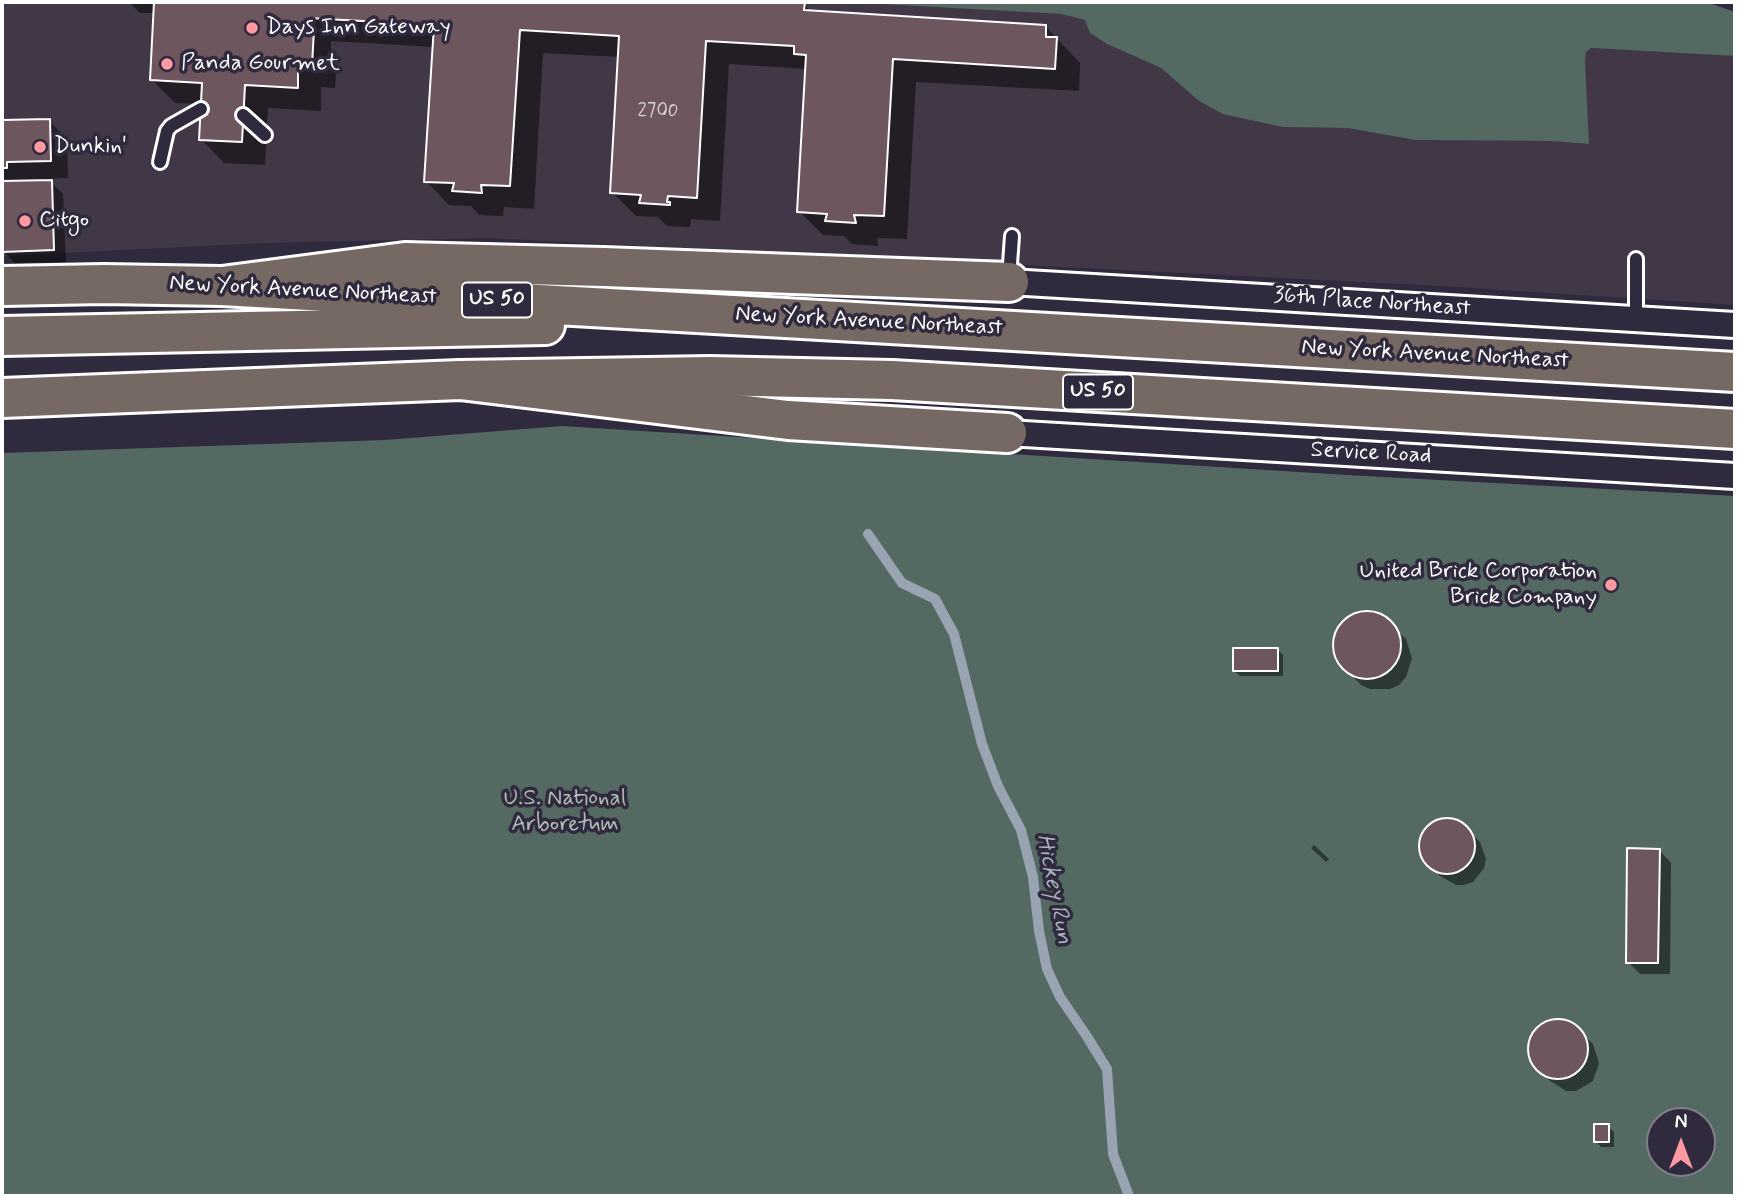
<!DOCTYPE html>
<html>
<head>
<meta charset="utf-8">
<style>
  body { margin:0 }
  #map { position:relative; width:1737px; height:1198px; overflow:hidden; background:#2f2a3d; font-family:Mynerve,sans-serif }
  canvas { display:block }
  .frame { position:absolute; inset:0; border:4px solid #fff; pointer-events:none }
  .north { position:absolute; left:1646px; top:1107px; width:70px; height:70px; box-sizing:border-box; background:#2f2a3d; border:2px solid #827f8b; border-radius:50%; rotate:0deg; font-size:19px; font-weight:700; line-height:28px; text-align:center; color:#fff }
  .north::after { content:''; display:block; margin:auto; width:24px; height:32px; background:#ff9aa2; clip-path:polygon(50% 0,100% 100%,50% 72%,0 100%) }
</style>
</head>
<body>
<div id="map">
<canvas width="1737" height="1198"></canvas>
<div class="frame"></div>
<div class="north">N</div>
</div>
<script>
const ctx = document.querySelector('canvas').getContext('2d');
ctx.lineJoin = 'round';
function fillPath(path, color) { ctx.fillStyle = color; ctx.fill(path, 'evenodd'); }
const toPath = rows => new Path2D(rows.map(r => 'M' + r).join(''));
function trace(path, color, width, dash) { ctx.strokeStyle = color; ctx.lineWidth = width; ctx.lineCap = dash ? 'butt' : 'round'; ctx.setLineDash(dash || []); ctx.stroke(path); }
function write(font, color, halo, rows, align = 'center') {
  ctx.font = font + ' Mynerve,sans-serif'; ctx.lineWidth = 7; ctx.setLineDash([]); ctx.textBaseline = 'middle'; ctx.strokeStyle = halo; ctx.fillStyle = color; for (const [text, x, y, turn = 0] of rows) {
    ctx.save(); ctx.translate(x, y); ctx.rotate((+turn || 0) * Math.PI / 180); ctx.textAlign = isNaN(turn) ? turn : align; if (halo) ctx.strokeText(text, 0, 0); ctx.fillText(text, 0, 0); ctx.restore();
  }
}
fillPath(toPath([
  [2,2,844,2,1061,14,1085,20,1107,44,1161,68,1199,101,1283,127,1348,128,1415,140,1551,141,1588,144,1585,60,1586,52,1591,48,1735,56,1735,305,1440,286,487,238,264,243,2,256]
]), '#423747');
fillPath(toPath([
  [844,2,1464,2,1478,4,1511,2,1667,2,1712,4,1735,12,1735,56,1591,48,1586,52,1585,60,1589,144,1551,141,1415,140,1348,128,1283,127,1223,114,1199,101,1161,68,1107,44,1090,33,1085,20,1061,14],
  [562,426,1347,475,1735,496,1735,1196,2,1196,2,453,385,440],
  [1660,1121,1702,1121,1702,1163,1660,1163]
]), '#546962');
fillPath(toPath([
  [129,2,764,2,804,4,812,13,1046,27,1080,63,1079,91,916,82,907,239,877,238,878,246,852,244,844,236,823,235,799,211,807,69,729,64,720,221,691,219,690,227,667,226,658,217,636,216,612,192,620,57,543,53,534,209,504,207,503,216,479,215,471,206,449,205,426,181,434,47,331,41,331,49,337,56,335,88,321,87,321,111,268,108,265,165,224,163,201,139,203,104,175,103,151,79,155,13,140,13],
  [49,121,67,139,68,178,48,179,63,194,66,262,15,263,3,251,2,122],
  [1357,615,1377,615,1406,639,1412,658,1406,677,1399,685,1390,689,1370,689,1361,685,1341,664,1336,655,1336,635,1348,619],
  [1278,650,1283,655,1283,676,1240,676,1234,671],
  [1452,820,1460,823,1480,842,1486,859,1484,868,1473,882,1464,885,1456,885,1440,876,1422,855,1422,837,1434,823],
  [1314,845,1329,859,1326,862,1311,848],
  [1659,850,1671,863,1670,974,1640,974,1628,962],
  [1563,1022,1572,1025,1593,1044,1599,1063,1593,1081,1576,1091,1566,1091,1549,1080,1536,1068,1529,1049,1536,1031,1544,1025],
  [1608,1126,1614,1132,1614,1147,1601,1147,1596,1141]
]), '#0007');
trace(toPath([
  [868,534,902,583,935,599,954,634,982,744,998,786,1021,830,1033,877,1039,931,1047,969,1060,997,1086,1035,1107,1069,1113,1154,1129,1196]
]), '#99a4b3', 10);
const building = toPath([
  [154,2,805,2,804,10,1046,25,1046,37,1057,37,1055,69,893,59,884,216,854,215,856,223,825,221,827,214,797,212,806,55,794,54,794,46,706,41,697,198,668,196,667,202,670,202,670,205,639,203,641,195,610,193,619,36,520,30,510,186,481,185,482,193,452,191,454,183,424,182,434,25,308,18,308,30,314,30,312,65,298,64,298,88,245,85,242,142,199,140,202,83,150,80,154,2],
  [50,119,51,161,7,162,7,168,2,168,2,120,50,119],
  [52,180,54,250,2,252,2,181,52,180],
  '1333 645a34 34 0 1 1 68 0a34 34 0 1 1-68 0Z',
  [1233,648,1278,648,1278,671,1233,671,1233,648],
  '1419 846a28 28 0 1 1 56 0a28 28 0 1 1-56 0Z',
  [1627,848,1660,849,1658,963,1626,963,1627,848],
  '1528 1049a30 30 0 1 1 60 0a30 30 0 1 1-60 0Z',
  [1594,1124,1609,1124,1609,1142,1594,1142,1594,1124]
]);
fillPath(building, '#6d565e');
trace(building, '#fff', 2);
const service = toPath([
  [243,115,265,135],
  [160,162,167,131,171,126,201,109],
  [1009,278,1012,236],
  [1636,320,1636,259]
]);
const minor = toPath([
  [1009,282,1735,325],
  [1007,433,1735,476]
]);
const trunk = toPath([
  [2,286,104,284,222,286,405,262,604,267,1009,282],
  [2,398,460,380,788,420,1007,433]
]);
const motorway = toPath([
  [222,286,1735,372],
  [2,336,545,325],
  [460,380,710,376,892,380,1735,429]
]);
trace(service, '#fff', 18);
trace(minor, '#fff', 30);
trace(trunk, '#fff', 44);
trace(motorway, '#fff', 44);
trace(service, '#2f2a3d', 12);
trace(minor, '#2f2a3d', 24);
trace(trunk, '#766964', 38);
trace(motorway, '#766964', 38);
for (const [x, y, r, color] of [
  [252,28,7,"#ff9aa2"],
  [167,64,7,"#ff9aa2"],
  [40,147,7,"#ff9aa2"],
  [25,221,7,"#ff9aa2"],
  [1611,585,7,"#ff9aa2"]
]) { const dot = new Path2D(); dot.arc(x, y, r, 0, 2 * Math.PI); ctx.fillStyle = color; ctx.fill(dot); trace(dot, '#2f2a3d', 2.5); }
write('19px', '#dad5d7', null, [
  ["2700",658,112]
]);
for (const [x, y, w] of [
  [497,300,70],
  [1098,392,70]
]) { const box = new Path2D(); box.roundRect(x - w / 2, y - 17.5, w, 35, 5); ctx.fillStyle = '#2f2a3d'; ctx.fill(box); trace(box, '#fff', 2); }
write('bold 21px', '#fff', null, [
  ["US 50",497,300],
  ["US 50",1098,392]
]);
write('23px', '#fff', '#2f2a3d', [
  ["Days Inn Gateway",266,28],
  ["Panda Gourmet",181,64],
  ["Dunkin'",54,147],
  ["Citgo",39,221],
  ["United Brick Corporation",1597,572,"right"],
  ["Brick Company",1597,598,"right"]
], 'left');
write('23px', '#fff', '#2f2a3d', [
  ["New York Avenue Northeast",303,291,3],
  ["36th Place Northeast",1372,303,4],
  ["New York Avenue Northeast",869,322,3],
  ["New York Avenue Northeast",1435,355,3],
  ["Service Road",1371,454,3]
]);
write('23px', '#b2bcb8', '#2f2a3d', [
  ["U.S. National",565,799],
  ["Arboretum",565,825]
]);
write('italic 24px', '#aab3c0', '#2f2a3d', [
  ["Hickey Run",1053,889,79]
]);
</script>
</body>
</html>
